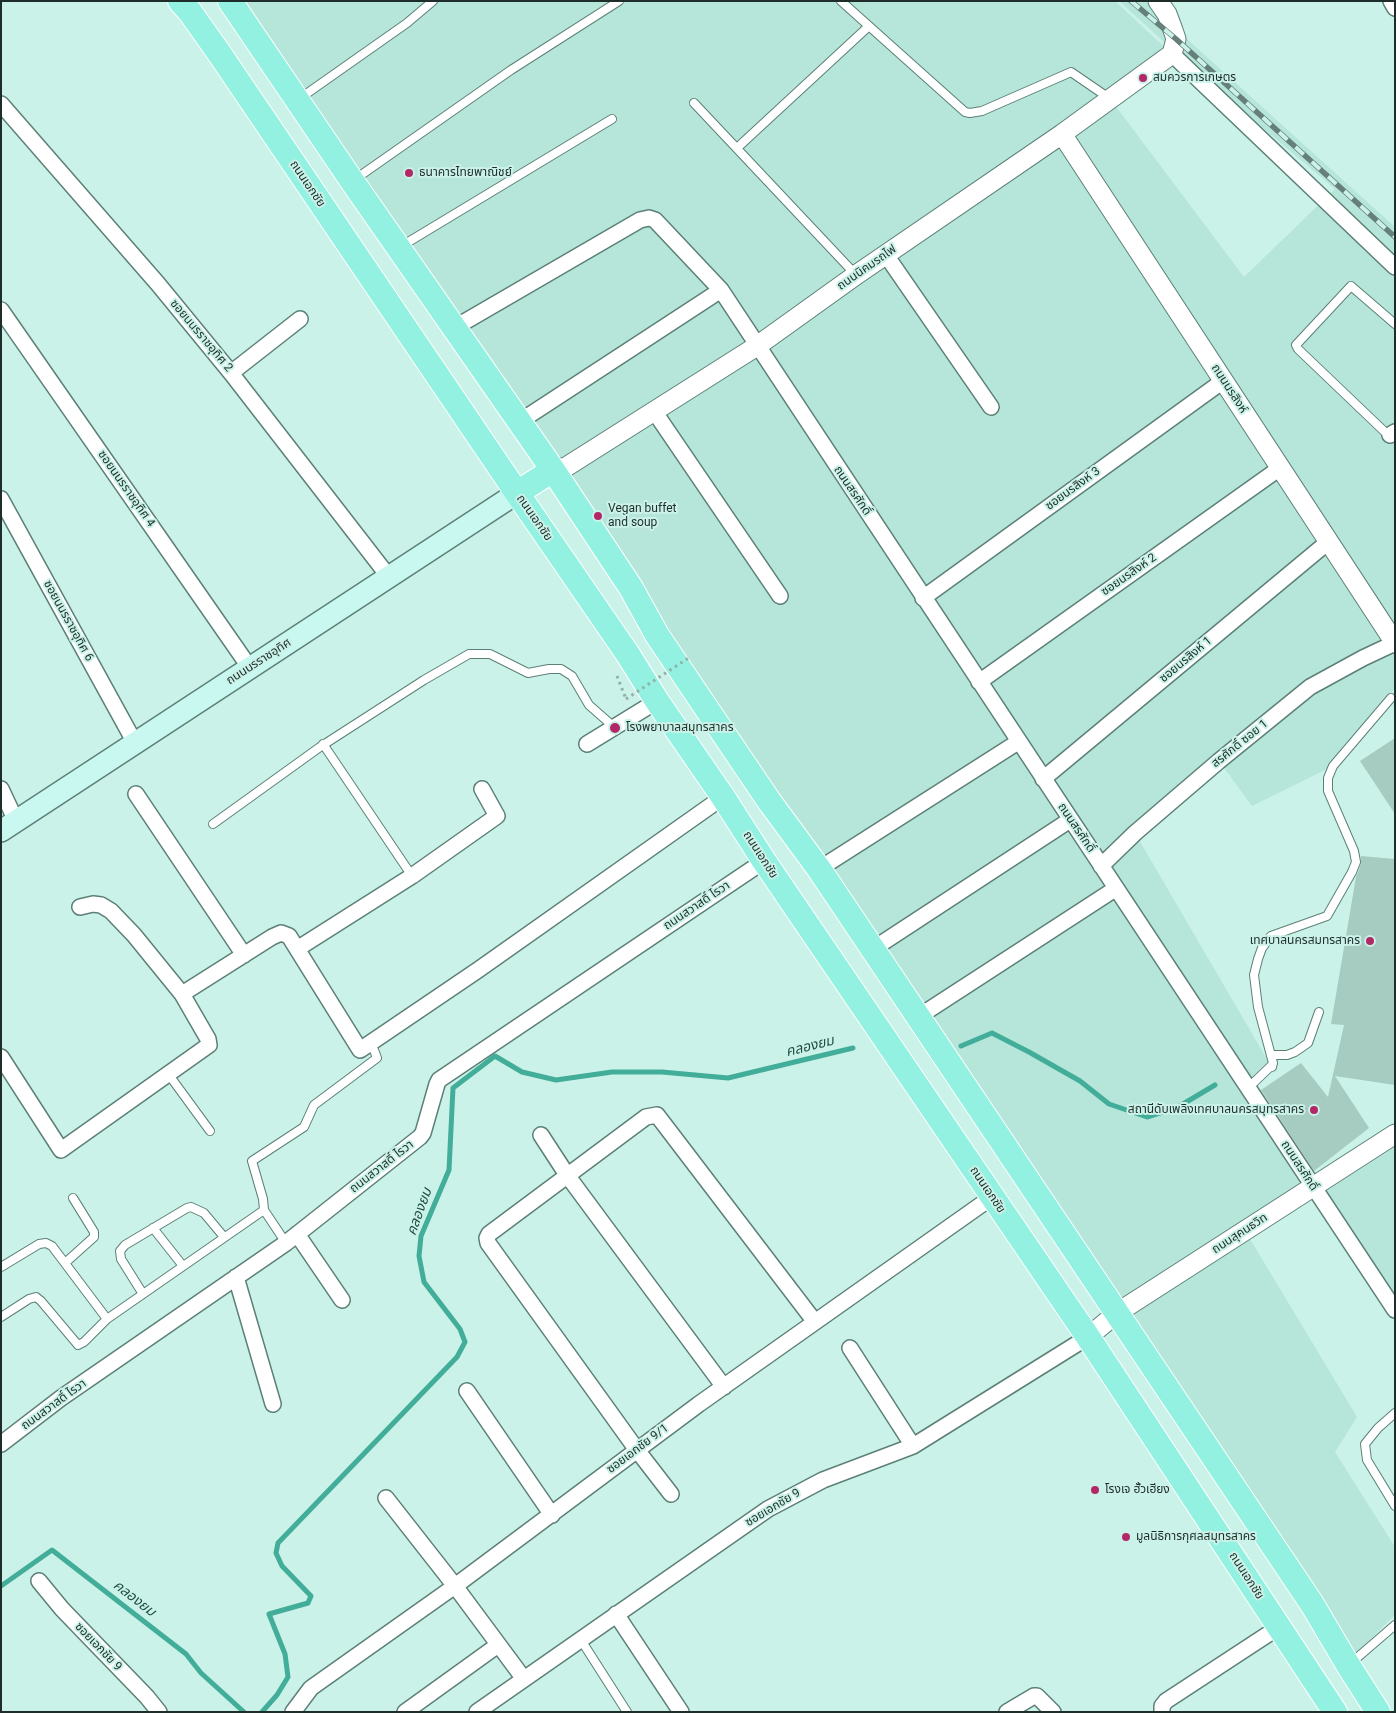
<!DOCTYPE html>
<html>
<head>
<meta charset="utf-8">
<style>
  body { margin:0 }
  #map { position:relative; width:1396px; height:1713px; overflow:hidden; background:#cbf2e8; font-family:Roboto,sans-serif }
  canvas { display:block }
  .frame { position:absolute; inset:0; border:2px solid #1e2d2a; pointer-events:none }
</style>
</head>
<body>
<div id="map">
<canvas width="1396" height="1713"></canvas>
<div class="frame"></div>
</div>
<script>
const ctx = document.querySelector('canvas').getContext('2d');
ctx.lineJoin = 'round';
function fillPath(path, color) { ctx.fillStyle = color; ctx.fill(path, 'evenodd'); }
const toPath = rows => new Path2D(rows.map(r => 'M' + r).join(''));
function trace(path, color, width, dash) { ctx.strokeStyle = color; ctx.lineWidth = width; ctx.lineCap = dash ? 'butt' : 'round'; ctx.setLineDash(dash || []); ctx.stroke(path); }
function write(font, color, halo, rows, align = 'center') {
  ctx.font = font + ' Roboto,"Noto Sans Thai",sans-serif'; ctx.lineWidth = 4; ctx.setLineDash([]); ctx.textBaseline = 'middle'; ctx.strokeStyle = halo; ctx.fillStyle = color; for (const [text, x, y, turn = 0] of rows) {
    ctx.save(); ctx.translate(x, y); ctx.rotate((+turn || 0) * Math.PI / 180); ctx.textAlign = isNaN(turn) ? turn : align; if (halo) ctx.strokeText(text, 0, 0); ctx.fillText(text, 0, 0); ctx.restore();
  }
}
fillPath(toPath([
  [230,1,1115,1,1172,54,1111,100,1244,277,1335,189,1198,73,1119,1,1145,1,1395,227,1395,688,1333,766,1252,806,1219,761,1135,833,1271,1066,1248,1088,1313,1186,1395,1134,1395,1310,1313,1187,1250,1239,1357,1417,1335,1452,1395,1547,1395,1615,1352,1657]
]), '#b6e5da');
trace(toPath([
  [961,1046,992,1033,1029,1052,1080,1081,1109,1104,1147,1117,1178,1107,1215,1085],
  [1,1586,52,1550,186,1654,201,1673,244,1712],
  [262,1712,277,1695,288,1677,285,1654,269,1614,308,1603,311,1596,282,1566,276,1553,278,1543,457,1357,465,1342,460,1329,424,1282,419,1256,421,1236,449,1170,453,1088,495,1056,522,1072,556,1080,612,1072,662,1072,728,1078,853,1048]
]), '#42ad99', 5);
fillPath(toPath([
  [1395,738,1395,814,1360,761],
  [1361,856,1395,859,1395,1085,1335,1076,1369,1128,1314,1171,1261,1090,1301,1063,1328,1097,1344,1025,1331,1024,1356,877,1361,864]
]), '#a6ccc2');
const service = toPath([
  [841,1,965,112,970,113,982,111,1071,72,1109,98],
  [299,99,407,23,433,1],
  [694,103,856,275],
  [737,148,869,26],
  [354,180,511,70,619,1],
  [400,247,612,119],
  [1390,435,1387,434,1298,349,1296,345,1351,286,1395,324],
  [323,744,412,876],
  [213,824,320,747,424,680,469,654,490,654,528,673,549,669,561,669,572,676,589,705,614,727],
  [1272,1055,1287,1055,1295,1052,1308,1043,1319,1012],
  [169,1075,210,1131],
  [1248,1088,1271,1066,1272,1067,1273,1063,1258,1007,1254,975,1258,959,1262,948,1271,936,1327,916,1352,872,1356,862,1354,851,1328,791,1328,778,1333,766,1391,698],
  [264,1210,263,1199,252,1161,304,1127,314,1105,377,1058,371,1042],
  [153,1228,183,1266],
  [65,1263,94,1237,94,1232,73,1198],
  [1,1267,39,1244,46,1243,52,1246,107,1319,264,1210,286,1243],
  [143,1294,121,1259,120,1251,125,1245,187,1208,191,1207,204,1213,224,1237],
  [1,1317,29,1299,36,1297,41,1301,78,1345,84,1342,107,1319],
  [1395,1413,1378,1428,1365,1444,1367,1460,1395,1506],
  [581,1640,627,1712],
  [1351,1663,1395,1625]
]);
const minor = toPath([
  [1391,1,1395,8],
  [1172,54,1395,267],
  [1,104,158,284,231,373,389,577],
  [886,255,991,407],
  [1,310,250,668],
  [454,328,640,220,649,218,655,220,721,290,1395,1310],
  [231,373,300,319],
  [654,411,780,596],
  [519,422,721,290],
  [1390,435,1395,432],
  [1,499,135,743],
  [923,598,1223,381],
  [979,682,1280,468],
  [587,744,657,701],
  [1043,779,1328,542],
  [1,789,16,821],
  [136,794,244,955],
  [1101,866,1135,833,1219,761,1310,687,1363,658,1395,643],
  [819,869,1018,742],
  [297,949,412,876,497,816,482,789],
  [873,949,1070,820],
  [182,994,272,937,281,933,289,936,360,1050,478,970,723,797],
  [918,1017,1115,889],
  [1,1057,61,1150,209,1045,208,1039,182,994,134,935,111,911,101,905,93,904,80,907],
  [541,1135,567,1175,724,1387],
  [297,1234,342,1300],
  [236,1277,273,1404],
  [850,1348,913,1446],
  [467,1391,552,1515],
  [1,1444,61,1398,286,1243,420,1137,423,1133,437,1084,439,1080,764,861],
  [671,1494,637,1450,488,1243,487,1238,489,1234,646,1117,657,1115,815,1322],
  [386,1498,455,1586,524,1679],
  [39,1581,62,1609,147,1697,159,1712],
  [616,1614,681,1712],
  [293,1712,311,1688,455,1586,699,1404,992,1197],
  [405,1712,498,1645],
  [477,1712,768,1509,823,1480,913,1446,1088,1337],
  [1007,1712,1034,1696,1037,1696,1053,1712],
  [1162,1712,1162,1706,1166,1701,1279,1627]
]);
const tertiary = toPath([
  [1062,134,1395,643],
  [553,470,566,467,757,346,856,275,1062,134,1172,54,1176,39,1173,30,1167,14,1158,1],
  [1088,1337,1117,1313,1395,1134]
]);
const secondary = toPath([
  [1,831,517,493]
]);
const primary = toPath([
  [180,1,190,12,219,53,517,493,627,653,657,701,723,797,764,861,1088,1337,1335,1712],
  [230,1,352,181,553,470,631,588,657,635,769,801,819,869,1312,1604,1348,1665,1378,1712],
  [517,493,553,470]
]);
trace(service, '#5c8077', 10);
trace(minor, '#5c8077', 18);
trace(tertiary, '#5c8077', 21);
trace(secondary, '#5c8077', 24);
trace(primary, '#fff', 26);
trace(toPath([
  [617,676,626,699]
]), '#91b0a8', 3, [2.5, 4]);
trace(service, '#fff', 8);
trace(minor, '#fff', 15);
trace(tertiary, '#fff', 19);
trace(secondary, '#c8f8f0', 21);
trace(primary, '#92f1e0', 24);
const rail = toPath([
  [1131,1,1176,39,1395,237]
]);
trace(rail, '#667f79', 5.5);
trace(rail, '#cbf2e8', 4, [11]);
trace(toPath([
  [626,699,690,657]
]), '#91b0a8', 3, [2.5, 4]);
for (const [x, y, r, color] of [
  [1143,78,5,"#b22867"],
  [409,173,5,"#b22867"],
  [598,516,5,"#b22867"],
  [615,728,6,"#b22867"],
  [1370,941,5,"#b22867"],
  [1314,1110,5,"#b22867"],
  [1095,1490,5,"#b22867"],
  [1126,1537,5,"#b22867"]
]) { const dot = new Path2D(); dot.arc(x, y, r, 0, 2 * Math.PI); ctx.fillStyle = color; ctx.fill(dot); trace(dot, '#cbf2e8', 2); }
write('12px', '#1e2d2a', '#cbf2e8', [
  ["สมควรการเกษตร",1153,78],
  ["ธนาคารไทยพาณิชย์",419,173],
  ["Vegan buffet",608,509],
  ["and soup",608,523],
  ["โรงพยาบาลสมุทรสาคร",626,728],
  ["เทศบาลนครสมทรสาคร",1360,941,"right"],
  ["สถานีดับเพลิงเทศบาลนครสมุทรสาคร",1304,1110,"right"],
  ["โรงเจ ฮั้วเฮียง",1105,1490],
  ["มูลนิธิการกุศลสมุทรสาคร",1136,1537]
], 'left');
write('12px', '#1e2d2a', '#cbf2e8', [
  ["ถนนเอกชัย",307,184,56],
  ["ถนนนิคมรถไฟ",867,268,-35],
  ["ซอยนนรราชอุทิศ 2",201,336,50],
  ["ถนนนรสิงห์",1229,389,57],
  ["ซอยนนรราชอุทิศ 4",126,489,55],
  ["ซอยนรสิงห์ 3",1073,489,-36],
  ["ถนนสรศักดิ์",852,491,56],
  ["ถนนเอกชัย",534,518,55],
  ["ซอยนรสิงห์ 2",1129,575,-35],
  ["ซอยนนรราชอุทิศ 6",68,621,61],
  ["ซอยนรสิงห์ 1",1186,660,-40],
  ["ถนนนรราชอุทิศ",259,662,-33],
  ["สรศักดิ์ ซอย 1",1240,744,-39],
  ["ถนนสรศักดิ์",1076,828,56],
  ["ถนนเอกชัย",760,855,57],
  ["ถนนสวาสดิ์ ไรวา",697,906,-34],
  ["ถนนสรศักดิ์",1299,1166,57],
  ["ถนนสวาสดิ์ ไรวา",382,1167,-38],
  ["ถนนเอกชัย",987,1190,56],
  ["ถนนสุคนธวิท",1240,1234,-33],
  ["ถนนสวาสดิ์ ไรวา",54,1405,-36],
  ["ซอยเอกชัย 9/1",638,1449,-37],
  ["ซอยเอกชัย 9",773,1508,-31],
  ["ถนนเอกชัย",1246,1576,57],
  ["ซอยเอกชัย 9",98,1647,46]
]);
write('italic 14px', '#1f4d44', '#cbf2e8', [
  ["คลองยม",810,1047,-14],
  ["คลองยม",420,1212,-70],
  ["คลองยม",134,1599,38]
]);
</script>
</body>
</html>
